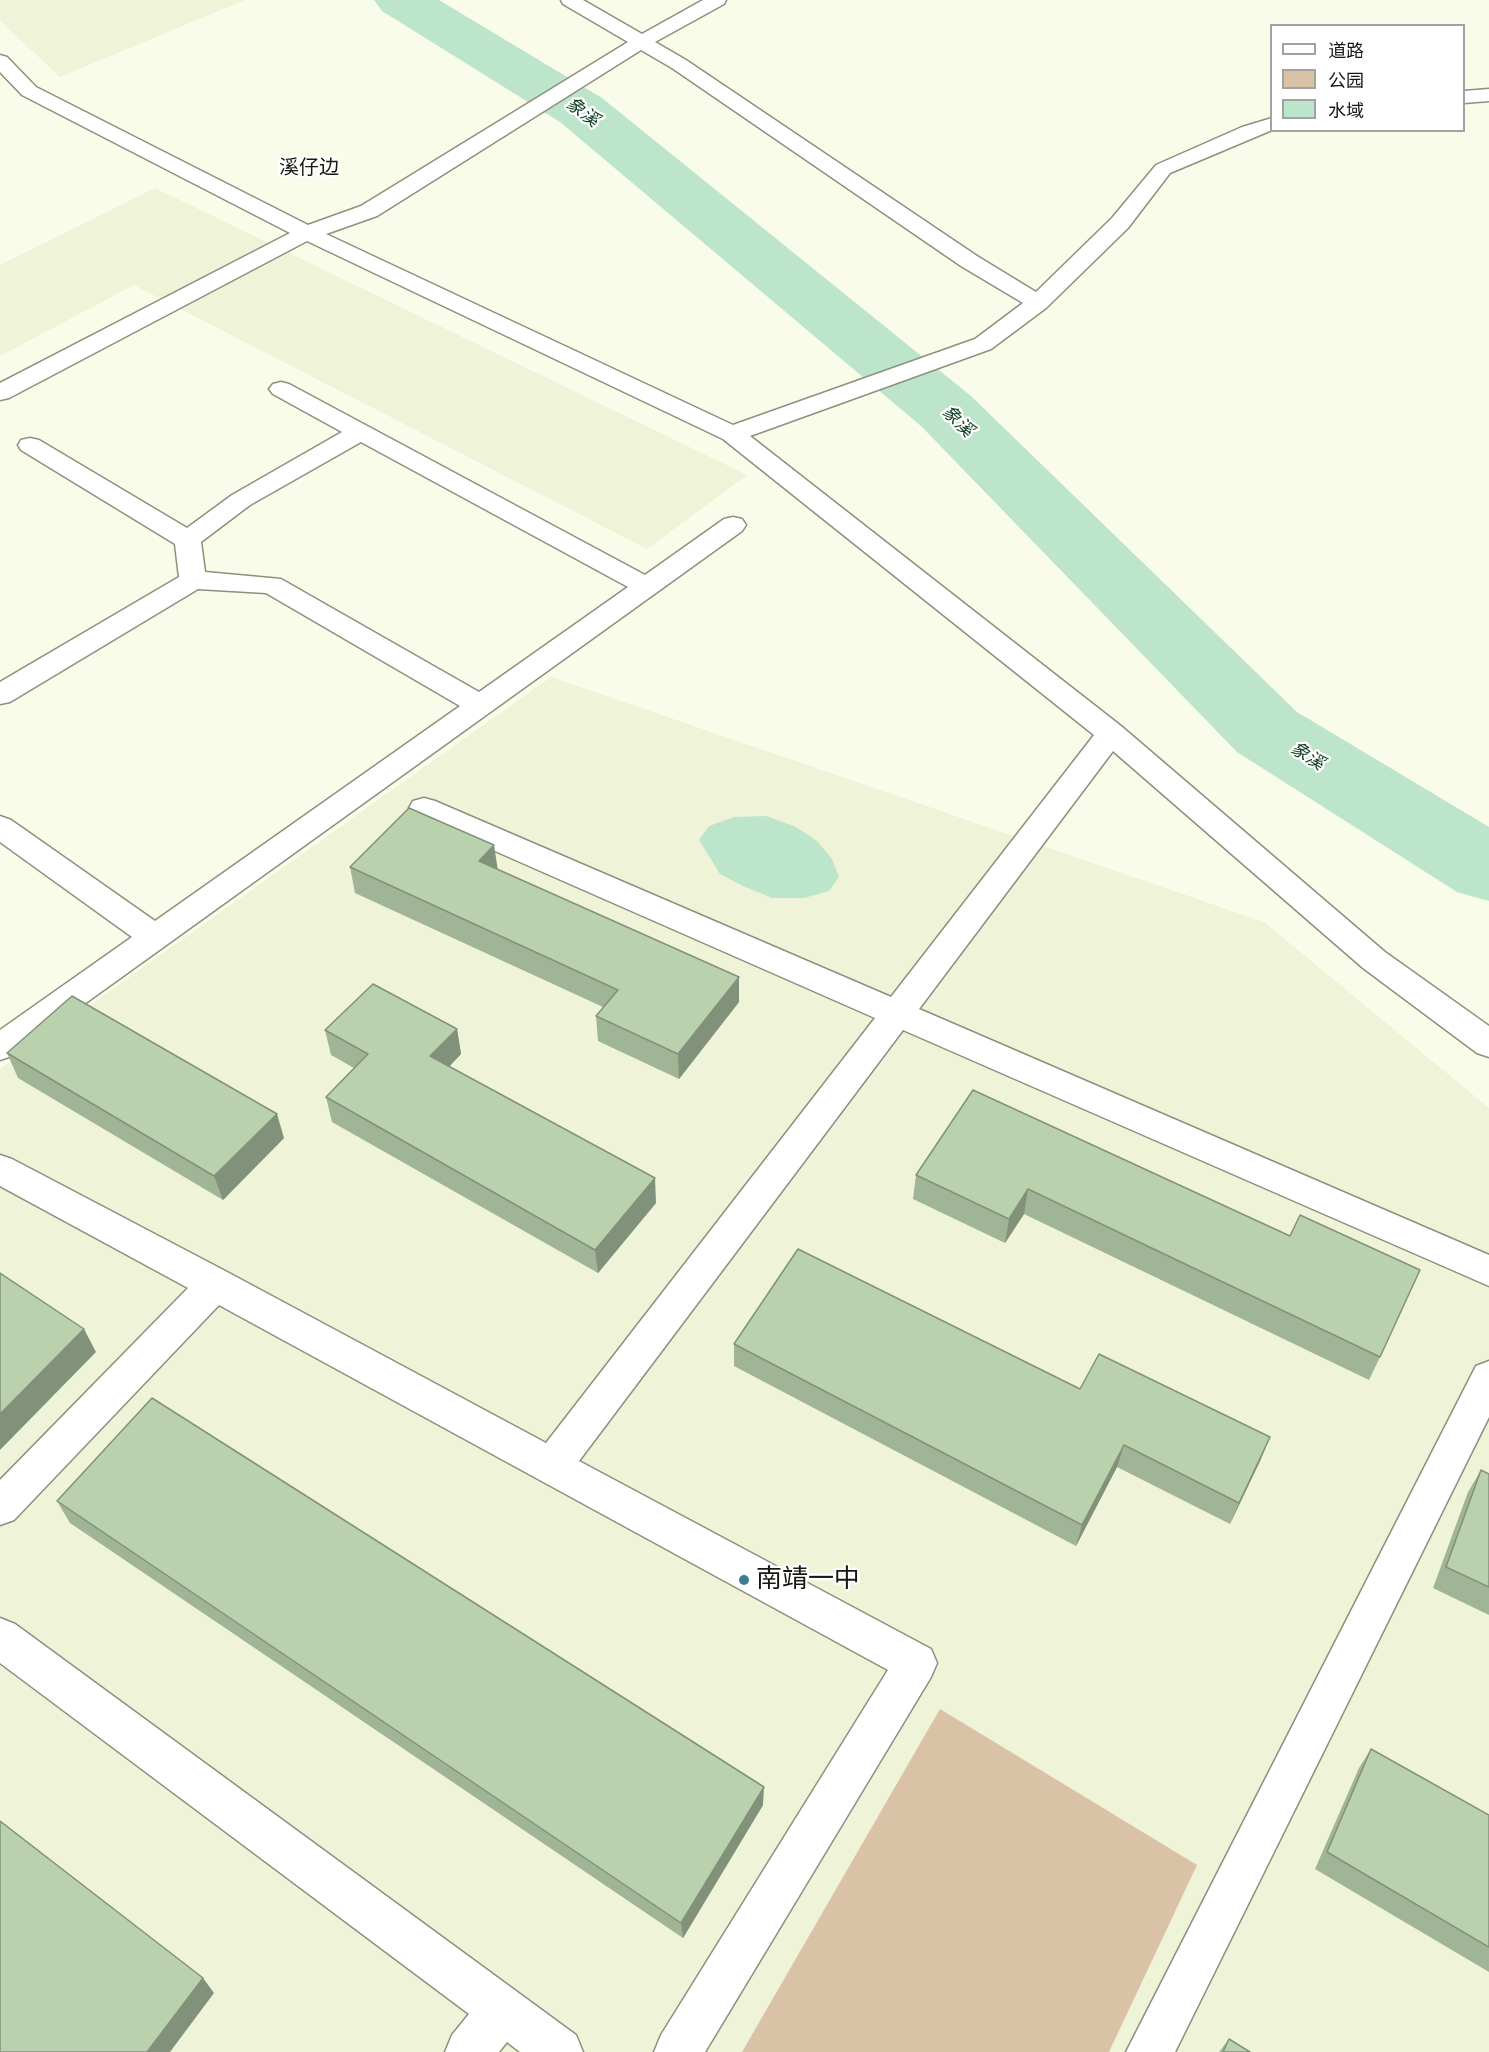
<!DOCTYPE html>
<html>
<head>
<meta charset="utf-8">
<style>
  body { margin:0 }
  #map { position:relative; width:1489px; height:2052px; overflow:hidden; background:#f9fce9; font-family:"Sofia Sans Condensed","Noto Sans SC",sans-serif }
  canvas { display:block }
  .legend { position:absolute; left:1270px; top:24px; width:195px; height:108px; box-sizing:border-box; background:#fff; border:2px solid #a2a3a0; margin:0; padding:8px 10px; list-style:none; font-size:18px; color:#171812 }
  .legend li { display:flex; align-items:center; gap:12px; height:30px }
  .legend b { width:30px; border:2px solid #a2a3a0 }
</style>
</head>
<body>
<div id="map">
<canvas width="1489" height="2052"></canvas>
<ul class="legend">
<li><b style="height:8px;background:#fff"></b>道路</li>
<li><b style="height:16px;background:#dac2a7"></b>公园</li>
<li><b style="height:16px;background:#bde5cb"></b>水域</li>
</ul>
</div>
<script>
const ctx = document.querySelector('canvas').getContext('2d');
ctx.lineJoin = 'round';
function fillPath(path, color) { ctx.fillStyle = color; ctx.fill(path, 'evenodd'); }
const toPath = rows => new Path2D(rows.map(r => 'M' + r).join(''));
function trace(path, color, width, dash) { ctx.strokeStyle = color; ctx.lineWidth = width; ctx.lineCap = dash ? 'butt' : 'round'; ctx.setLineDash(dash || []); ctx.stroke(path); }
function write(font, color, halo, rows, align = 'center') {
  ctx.font = font + ' "Sofia Sans Condensed","Noto Sans SC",sans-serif'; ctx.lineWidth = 4.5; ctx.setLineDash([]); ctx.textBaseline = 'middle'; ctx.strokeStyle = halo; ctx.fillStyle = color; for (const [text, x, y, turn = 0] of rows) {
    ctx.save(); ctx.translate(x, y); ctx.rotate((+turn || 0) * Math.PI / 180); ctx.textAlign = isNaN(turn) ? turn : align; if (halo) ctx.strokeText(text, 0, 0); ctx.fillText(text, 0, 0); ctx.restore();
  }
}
fillPath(toPath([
  [0,0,245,0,60,77,0,21],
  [155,188,747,475,647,549,134,285,0,356,0,265],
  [551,677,1264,922,1489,1108,1489,2052,0,2052,0,1069]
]), '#eff3d8');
fillPath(toPath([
  [940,1709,1197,1865,1109,2052,742,2052]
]), '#dac2a7');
fillPath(toPath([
  [766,816,796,827,817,841,832,859,839,877,829,891,804,898,772,898,743,886,720,874,699,840,709,826,734,817]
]), '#bde5cb');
fillPath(toPath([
  [374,0,439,0,602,98,971,396,1297,712,1489,827,1489,901,1457,892,1237,752,921,426,560,122,382,11,374,0]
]), '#bde5cb');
const minor = toPath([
  [561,0,583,0,642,34,703,0,726,0,724,4,655,42,686,60,977,256,1036,292,1112,218,1156,165,1242,127,1272,118,1272,130,1170,173,1128,228,1046,308,991,349,750,436,1121,726,1385,952,1489,1026,1489,1057,1477,1053,1363,968,1113,751,919,1009,1489,1255,1489,1286,903,1030,579,1461,931,1649,937,1663,931,1677,705,2052,654,2052,661,2035,888,1670,219,1305,14,1520,0,1525,0,1480,188,1288,0,1186,0,1155,12,1159,229,1273,546,1443,875,1018,413,815,409,808,413,801,424,798,435,801,891,997,1094,735,723,439,307,241,9,398,0,400,0,383,290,233,22,95,0,72,0,55,7,57,36,87,308,225,361,206,628,42,563,4,561,0],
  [641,50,672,68,961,266,1023,303,975,339,733,425,326,234,377,216,641,50],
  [1489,89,1489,101,1464,103,1464,91,1489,89],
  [281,382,289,384,645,575,724,519,733,517,742,519,746,525,742,531,12,1056,0,1060,0,1030,132,937,0,842,0,816,11,820,155,921,460,706,266,593,198,589,10,702,0,704,0,682,179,577,175,544,21,450,18,445,21,440,30,438,39,440,187,528,232,495,342,432,273,394,269,389,273,384,281,382],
  [361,442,628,587,479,692,281,579,205,572,201,542,250,505,361,442],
  [1489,1361,1489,1417,1175,2052,1126,2052,1476,1366,1489,1361],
  [0,1618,15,1624,576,2035,583,2052,520,2052,507,2042,499,2052,445,2052,452,2035,469,2014,0,1663,0,1618]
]);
trace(minor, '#8d907e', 3);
fillPath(minor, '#fff');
fillPath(toPath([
  [350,867,497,869,739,1002,679,1079,598,1041,596,1016,603,1007,355,893],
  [457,1029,461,1054,449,1067,656,1203,598,1273,332,1122,326,1097,354,1068,331,1055,325,1030],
  [7,1053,284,1138,223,1200,18,1078],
  [973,1090,1380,1357,1369,1380,1024,1214,1005,1243,913,1199,916,1175],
  [734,1344,1080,1389,1261,1459,1230,1524,1117,1467,1076,1546,734,1366],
  [1481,1470,1489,1474,1489,1615,1433,1588,1468,1492],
  [57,1501,763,1805,683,1938,70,1523],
  [1371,1749,1489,1815,1489,1972,1315,1869,1359,1768],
  [1229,2039,1250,2052,1219,2052]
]), '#a0b496');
fillPath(toPath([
  [494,845,498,871,479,861],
  [739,977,739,1002,679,1079,678,1054],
  [457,1029,461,1054,435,1081,430,1056],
  [277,1114,284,1138,223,1200,214,1176],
  [655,1178,656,1203,598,1273,595,1250],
  [1028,1189,1024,1214,1005,1243,1009,1219],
  [84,1329,96,1352,0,1450,0,1414],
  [1270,1437,1261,1459,1230,1524,1239,1503],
  [1124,1445,1117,1467,1076,1546,1082,1525],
  [764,1787,763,1805,683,1938,681,1923],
  [203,1978,214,1993,170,2052,147,2052]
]), '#82927a');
const building = toPath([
  [409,808,494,845,479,861,739,977,678,1054,596,1016,618,990,350,867,409,808],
  [373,984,457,1029,430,1056,655,1178,595,1250,326,1097,368,1054,325,1030,373,984],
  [72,996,277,1114,214,1176,7,1053,72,996],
  [973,1090,1290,1236,1300,1215,1420,1270,1380,1357,1028,1189,1009,1219,916,1175,973,1090],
  [798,1249,1080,1389,1099,1354,1270,1437,1239,1503,1124,1445,1082,1525,734,1344,798,1249],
  [0,1273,84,1329,0,1414,0,1273],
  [152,1398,764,1787,681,1923,57,1501,152,1398],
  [1481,1470,1489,1474,1489,1587,1446,1567,1481,1470],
  [1371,1749,1489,1815,1489,1947,1327,1852,1371,1749],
  [0,1821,203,1978,147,2052,0,2052,0,1821],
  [1229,2039,1250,2052,1223,2052,1229,2039]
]);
fillPath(building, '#bad1ae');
trace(building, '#82927a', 1.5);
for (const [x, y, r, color] of [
  [744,1580,6,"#3c7d90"]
]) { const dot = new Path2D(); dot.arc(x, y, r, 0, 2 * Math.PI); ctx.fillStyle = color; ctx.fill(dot); trace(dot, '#fff', 2); }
write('italic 18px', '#134229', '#fff', [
  ["象溪",582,113,36],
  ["象溪",957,422,44],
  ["象溪",1307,757,32]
]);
write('20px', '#171812', '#fff', [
  ["溪仔边",309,169]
]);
write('26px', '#171812', '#fff', [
  ["南靖一中",756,1580]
], 'left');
</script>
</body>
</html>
